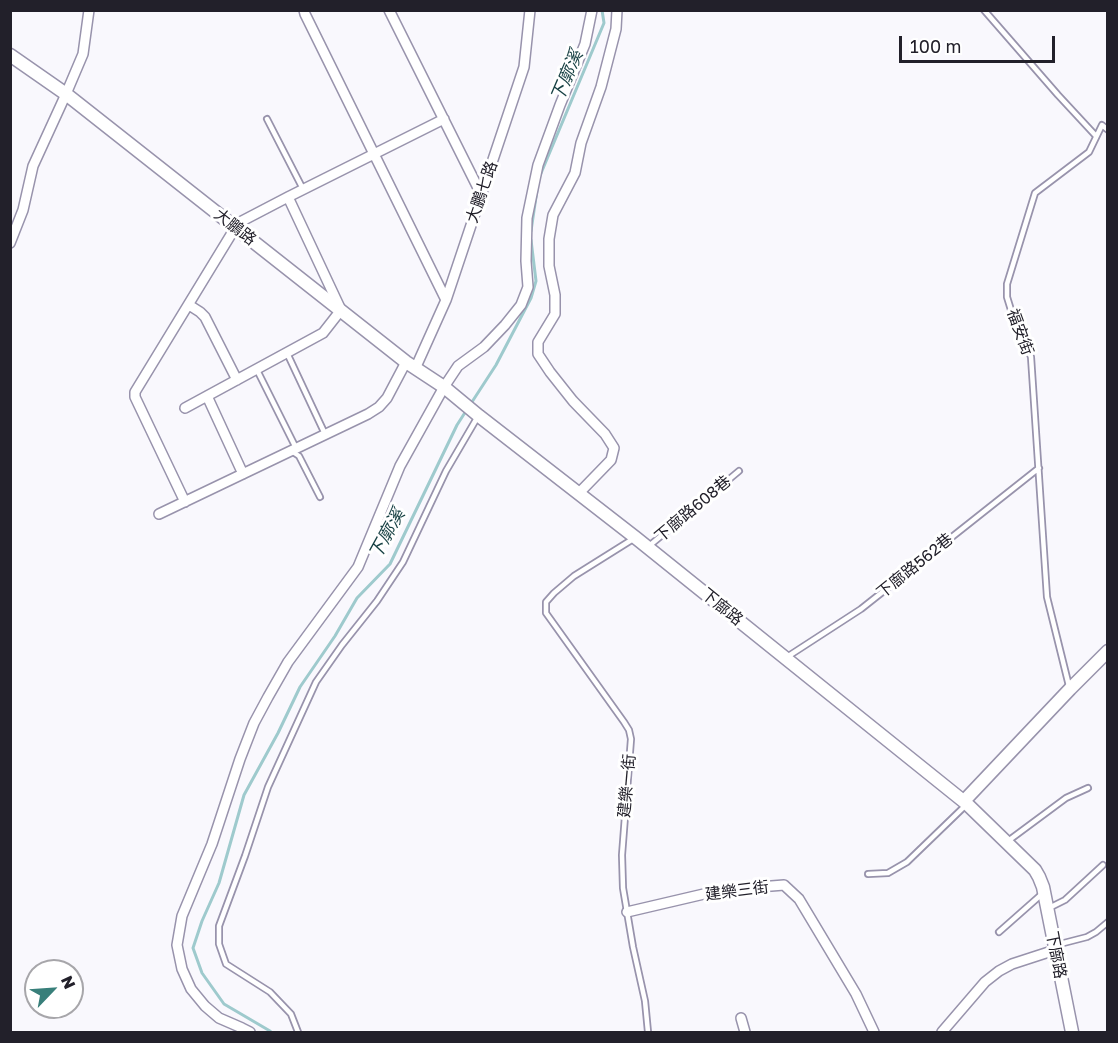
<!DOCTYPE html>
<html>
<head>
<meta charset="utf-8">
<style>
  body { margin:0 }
  #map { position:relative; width:1118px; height:1043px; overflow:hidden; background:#f9f8fd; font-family:"Golos Text",sans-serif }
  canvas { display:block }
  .frame { position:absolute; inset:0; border:12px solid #22202a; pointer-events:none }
  .north { position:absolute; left:24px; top:959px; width:60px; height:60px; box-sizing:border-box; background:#fff; border:2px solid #a7a6aa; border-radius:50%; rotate:65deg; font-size:16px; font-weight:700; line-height:24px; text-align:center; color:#22202a }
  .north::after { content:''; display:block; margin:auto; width:21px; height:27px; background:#387f7a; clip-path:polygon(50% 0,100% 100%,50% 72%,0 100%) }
  .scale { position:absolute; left:899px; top:36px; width:156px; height:27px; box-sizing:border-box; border:3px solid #22202a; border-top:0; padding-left:8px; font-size:18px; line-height:21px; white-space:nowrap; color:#22202a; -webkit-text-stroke:4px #fff; paint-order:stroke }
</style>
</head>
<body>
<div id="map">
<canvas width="1118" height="1043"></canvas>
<div class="frame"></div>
<div class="north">N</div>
<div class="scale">100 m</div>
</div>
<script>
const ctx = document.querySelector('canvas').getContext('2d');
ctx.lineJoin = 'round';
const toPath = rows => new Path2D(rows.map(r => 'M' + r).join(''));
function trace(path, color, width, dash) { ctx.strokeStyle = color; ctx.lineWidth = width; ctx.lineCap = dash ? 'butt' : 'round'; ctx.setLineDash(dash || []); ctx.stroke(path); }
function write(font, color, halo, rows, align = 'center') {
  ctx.font = font + ' "Golos Text","Noto Sans TC",sans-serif'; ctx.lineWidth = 6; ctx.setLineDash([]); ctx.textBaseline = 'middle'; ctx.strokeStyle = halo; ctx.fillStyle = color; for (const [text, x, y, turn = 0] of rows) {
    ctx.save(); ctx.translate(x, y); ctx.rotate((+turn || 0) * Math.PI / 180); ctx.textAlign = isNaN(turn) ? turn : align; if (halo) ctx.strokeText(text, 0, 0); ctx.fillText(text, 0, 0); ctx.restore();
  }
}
trace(toPath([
  [539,178,604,23,602,10],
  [531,231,537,190],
  [470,405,496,365,531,298,536,281,531,240],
  [271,1032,270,1031,224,1004,202,973,193,948,202,921,219,883,244,795,278,733,300,687,335,636,357,598,390,564,457,425,466,411]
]), '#9ecacd', 3);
const lane = toPath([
  [984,10,1058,95,1096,136],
  [267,119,303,189],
  [287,353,325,434],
  [257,370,296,448],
  [293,452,299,456,320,497],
  [633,539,574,576,554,593,546,602,546,613,624,722,629,730,631,739,622,855,623,888,633,947,645,1001,648,1032],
  [649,546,739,471],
  [787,657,861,609,1039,468],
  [1069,686,1047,597,1031,357,1011,310,1007,297,1007,284,1035,193,1089,152,1102,125,1108,130],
  [1008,841,1066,798,1088,788],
  [868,874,888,873,907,862,965,806],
  [1049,908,1065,900,1103,865],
  [999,932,1042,894],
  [1056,945,1087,937,1096,932,1108,922],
  [298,1032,291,1014,270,992,226,964,219,944,219,926,245,856,268,787,316,682,342,645,377,601,403,562,446,471,477,418]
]);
const street = toPath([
  [304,10,305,14,446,300],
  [389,10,481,194],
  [10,243,23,210,33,166,66,94,83,54,89,10],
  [189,305,200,312,205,317,237,380],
  [415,369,446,300,524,67,530,10],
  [207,396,243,474],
  [185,408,323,333,341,310,288,197],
  [579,493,611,460,614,448,605,434,573,401,550,372,538,354,538,342,555,314,555,295,549,266,549,239,553,215,575,173,581,143,601,87,616,29,617,10],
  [185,502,135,397,135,392,235,228,242,221,288,197,444,119],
  [159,514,368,414,379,407,387,398,406,362],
  [627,912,721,890,784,885,799,899,856,994,874,1032],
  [741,1018,745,1032],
  [250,1032,242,1028,219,1018,205,1006,191,989,182,969,177,945,182,916,212,844,240,759,254,723,268,697,288,662,358,567,400,466,444,387,458,366,484,347,505,325,521,305,528,287,526,261,527,218,538,165,560,105,585,44,592,10],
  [942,1032,985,982,999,971,1012,964,1055,950]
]);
const secondary = toPath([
  [10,55,66,94,406,362,444,387,479,416,636,538,967,804,1035,870,1039,877,1043,887,1072,1032],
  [964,801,1070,689,1108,651]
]);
trace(lane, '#9893ac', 8);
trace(street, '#9893ac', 12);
trace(secondary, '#9893ac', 15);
trace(lane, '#fff', 4.5);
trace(street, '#fff', 9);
trace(secondary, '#fff', 12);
write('16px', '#22202a', '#fff', [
  ["大鵬七路",482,192,-71],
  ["大鵬路",235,227,38],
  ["福安街",1020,332,70],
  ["下廍路608巷",693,509,-40],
  ["下廍路562巷",915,566,-39],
  ["下廍路",722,607,39],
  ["建樂一街",627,786,-85],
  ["建樂三街",737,891,-7],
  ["下廍路",1056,955,79]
]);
write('italic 18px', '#153f42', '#fff', [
  ["下廓溪",567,76,-67],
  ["下廓溪",387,534,-61]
]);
</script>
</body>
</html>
